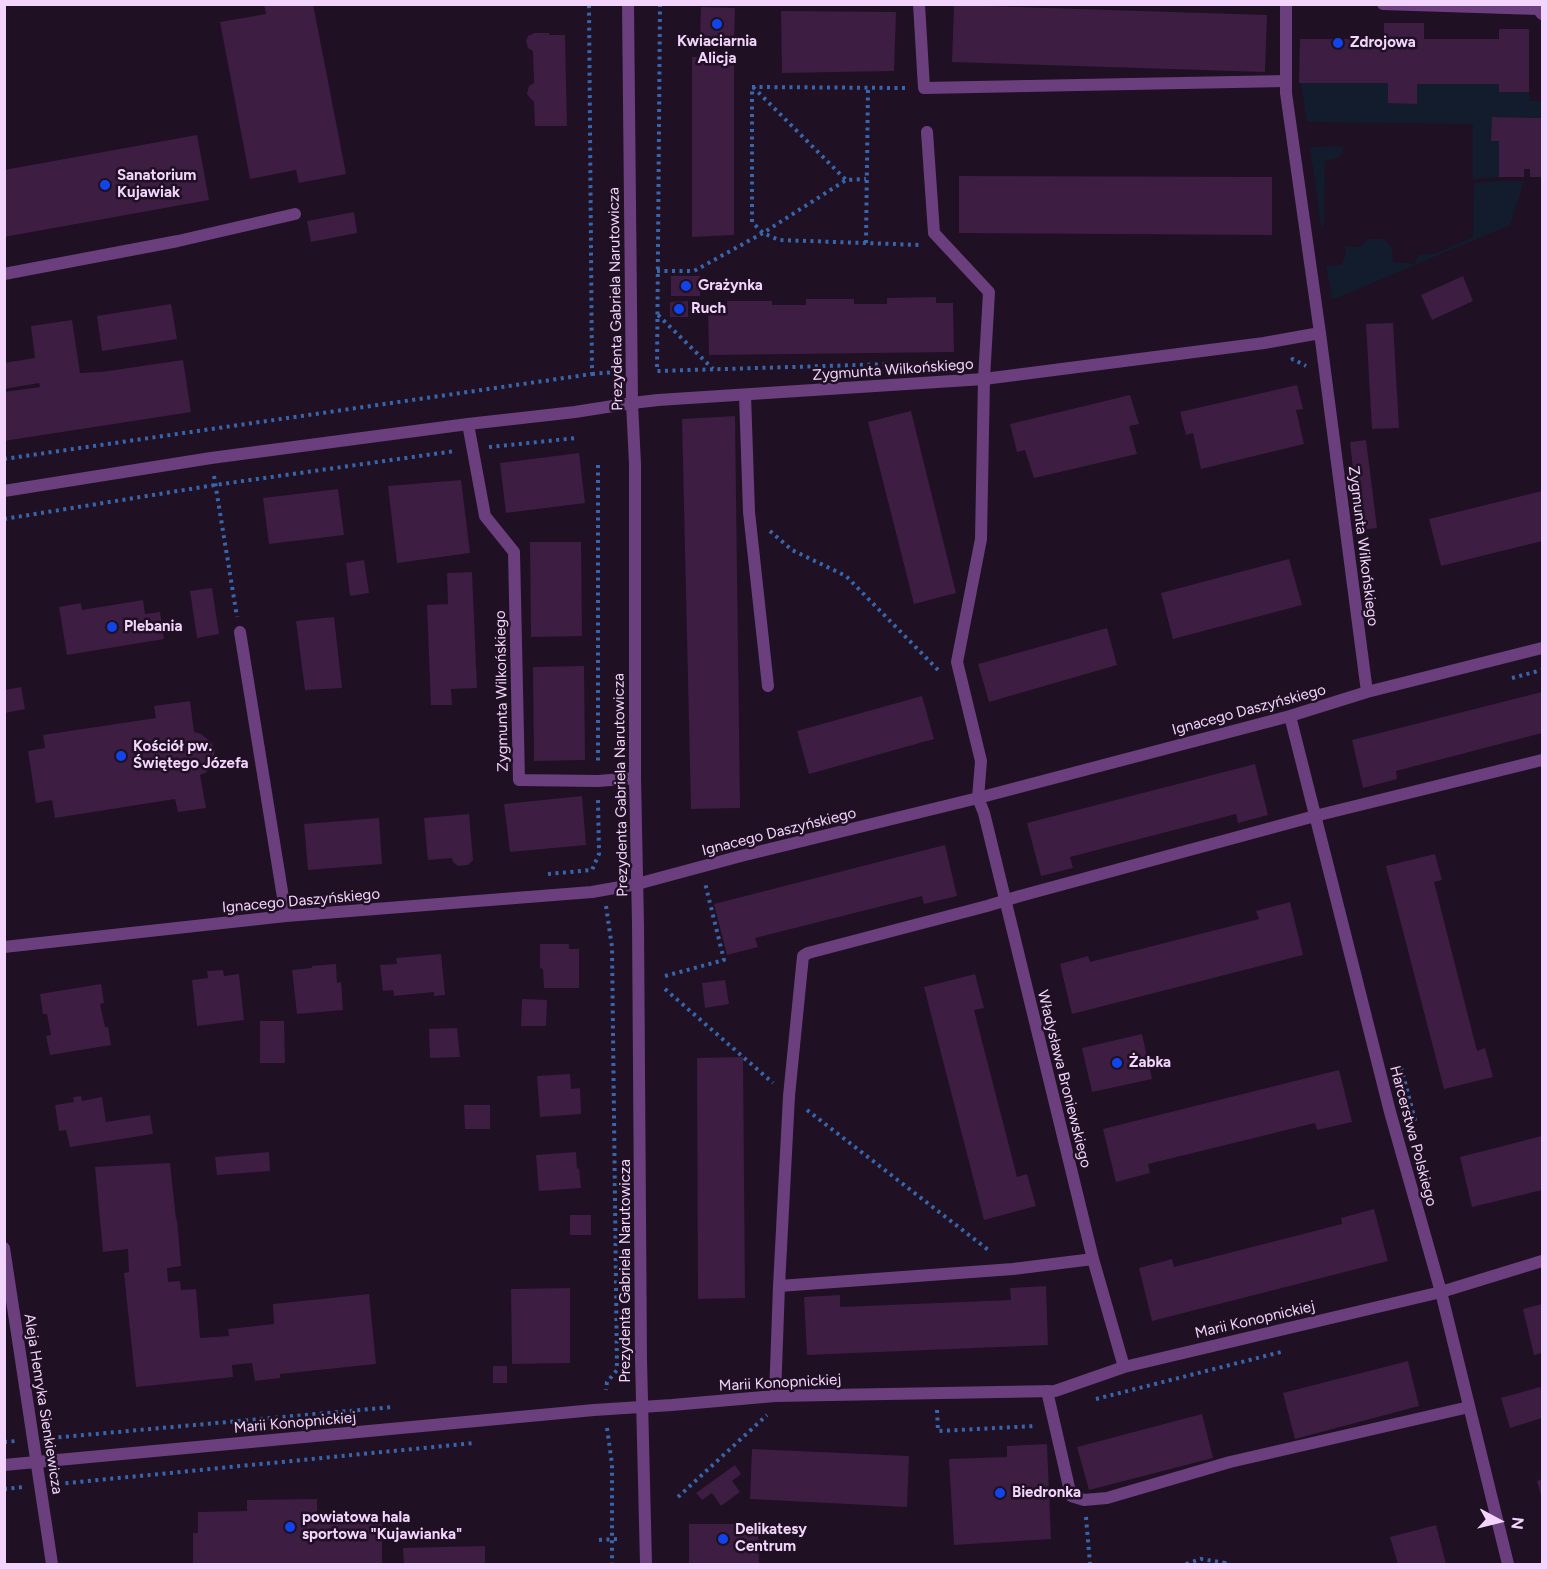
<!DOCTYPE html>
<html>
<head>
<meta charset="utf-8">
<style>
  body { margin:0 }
  #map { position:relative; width:1547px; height:1569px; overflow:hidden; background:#1f1023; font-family:Figtree,sans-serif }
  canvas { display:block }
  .frame { position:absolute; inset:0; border:6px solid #f3d4fc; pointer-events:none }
  .north { position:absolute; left:1469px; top:1491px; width:60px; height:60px; -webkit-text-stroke:4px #1f1023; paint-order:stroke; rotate:97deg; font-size:16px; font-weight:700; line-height:24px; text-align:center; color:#f3d4fc }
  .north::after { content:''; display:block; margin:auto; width:21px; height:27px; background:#f3d4fc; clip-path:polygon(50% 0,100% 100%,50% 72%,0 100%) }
</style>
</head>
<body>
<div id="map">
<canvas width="1547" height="1569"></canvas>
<div class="frame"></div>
<div class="north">N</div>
</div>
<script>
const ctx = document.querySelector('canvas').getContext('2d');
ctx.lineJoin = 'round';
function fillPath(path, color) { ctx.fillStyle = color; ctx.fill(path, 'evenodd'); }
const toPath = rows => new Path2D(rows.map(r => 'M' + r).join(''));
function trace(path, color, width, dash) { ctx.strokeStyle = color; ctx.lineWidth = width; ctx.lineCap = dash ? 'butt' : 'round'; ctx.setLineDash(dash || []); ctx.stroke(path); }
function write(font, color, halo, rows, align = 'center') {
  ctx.font = font + ' Figtree,sans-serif'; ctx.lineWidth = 5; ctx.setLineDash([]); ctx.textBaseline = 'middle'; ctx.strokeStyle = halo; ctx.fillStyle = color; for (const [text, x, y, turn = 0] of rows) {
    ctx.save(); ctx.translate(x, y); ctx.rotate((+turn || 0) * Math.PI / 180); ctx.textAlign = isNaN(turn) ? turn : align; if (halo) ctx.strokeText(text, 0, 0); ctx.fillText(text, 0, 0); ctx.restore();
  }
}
fillPath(toPath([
  [1301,83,1388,83,1388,103,1417,103,1417,84,1499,84,1499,92,1529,92,1530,101,1542,101,1542,118,1492,117,1491,141,1499,141,1499,177,1473,179,1473,124,1307,122],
  [1344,146,1340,156,1334,159,1325,161,1324,226,1321,227,1310,147],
  [1499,181,1524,181,1510,225,1332,300,1326,266,1341,265,1346,254,1345,246,1360,247,1365,241,1370,239,1381,239,1387,241,1392,249,1393,262,1414,264,1419,255,1437,253,1473,237,1474,183]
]), '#131c2c');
fillPath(toPath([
  [264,4,313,4,346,174,299,183,296,170,250,179,220,22,266,14],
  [954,5,1267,15,1265,72,952,62],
  [701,7,735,8,734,42,700,41],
  [781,11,896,12,894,71,782,73],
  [1384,23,1424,23,1424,39,1499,39,1499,29,1529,29,1529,92,1499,92,1499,84,1417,84,1417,104,1388,103,1388,83,1299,83,1300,39,1384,39],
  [533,33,549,33,549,35,565,35,567,126,535,126,534,102,530,98,527,94,529,86,534,83,533,51,528,48,526,41,528,36,533,34],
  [734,56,734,235,692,237,692,57],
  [1492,117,1542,118,1542,177,1530,177,1530,169,1524,169,1524,177,1499,177,1499,141,1491,141],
  [197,135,209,200,4,237,4,170],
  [959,176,1272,177,1272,235,959,233],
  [354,212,357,233,311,242,307,221],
  [671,276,700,276,700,296,671,296],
  [1463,276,1473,301,1432,320,1421,295],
  [936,297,936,303,953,303,954,352,709,355,708,308,727,308,727,301,772,301,772,305,806,305,806,299,854,299,854,304,887,304,887,298],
  [688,301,688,317,670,317,670,302],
  [171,304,177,339,102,351,97,316],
  [72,320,80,373,101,372,183,360,191,412,4,441,4,392,40,387,39,383,4,389,4,363,35,358,31,326],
  [1393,323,1399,428,1372,429,1366,324],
  [1297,385,1303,409,1296,410,1304,444,1201,469,1193,433,1186,435,1180,412],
  [1130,395,1139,424,1129,426,1137,454,1034,478,1025,450,1017,452,1010,424],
  [911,411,956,593,914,604,868,422],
  [735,416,740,808,691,809,682,419],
  [1366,440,1377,528,1360,530,1350,442],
  [579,453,585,503,506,513,500,463],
  [461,480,470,553,397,563,388,486],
  [338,489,344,535,269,544,263,498],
  [1542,491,1542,541,1441,566,1429,519],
  [530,542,581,542,582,636,531,637],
  [1289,559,1302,605,1173,639,1161,593],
  [364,560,369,593,350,596,346,563],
  [472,572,477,688,451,689,452,705,431,705,427,605,448,604,447,573],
  [212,588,219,634,197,638,190,591],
  [143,600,145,614,160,612,164,639,67,655,59,607,81,603,82,610],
  [334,617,342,688,305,690,296,621],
  [1107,628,1117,665,989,702,978,664],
  [584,666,585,760,534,761,533,667],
  [21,687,25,709,5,713,5,690],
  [1542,692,1542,733,1396,771,1397,779,1363,788,1352,740],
  [922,696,934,739,809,774,797,731],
  [190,701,194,732,201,734,211,742,215,751,211,768,205,773,200,775,206,808,178,812,175,799,55,818,52,800,36,803,28,751,45,748,43,735,156,718,154,706],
  [1255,764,1268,815,1238,823,1236,814,1070,857,1073,868,1041,876,1027,823],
  [582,796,586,845,510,852,504,804],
  [469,814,473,860,468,865,458,866,453,862,452,858,428,860,424,818],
  [379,818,382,864,308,870,304,824],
  [945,845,957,896,924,904,922,896,755,938,758,947,727,955,714,904],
  [1435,854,1442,880,1434,882,1477,1051,1485,1048,1493,1077,1444,1089,1386,866],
  [1290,902,1303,955,1072,1014,1060,964,1088,956,1090,962,1259,919,1256,911],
  [540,944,569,944,569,949,579,949,579,988,544,988,543,969,540,968],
  [441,954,445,995,434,996,434,992,394,996,393,990,383,991,380,965,397,964,396,958],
  [336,964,337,983,341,982,343,1010,297,1014,292,970,312,968,312,966],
  [223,970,224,976,239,974,244,1020,197,1026,192,980,208,978,207,971],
  [975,974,984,1008,974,1010,1017,1177,1027,1174,1036,1206,984,1220,924,987],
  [725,980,729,1004,705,1008,702,983],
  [101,984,104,1003,100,1004,105,1027,108,1027,111,1045,50,1055,46,1036,51,1035,47,1014,43,1014,40,994],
  [522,999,547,1000,546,1026,521,1026],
  [260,1021,284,1021,285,1063,260,1063],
  [457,1028,460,1057,430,1058,429,1029],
  [1142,1034,1152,1079,1092,1092,1082,1048],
  [743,1057,745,1298,698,1299,697,1058],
  [1339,1070,1352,1122,1317,1130,1315,1123,1148,1164,1150,1173,1116,1182,1103,1129],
  [570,1074,571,1089,580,1088,581,1114,540,1117,537,1076],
  [81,1096,82,1101,102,1097,106,1122,150,1115,153,1134,70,1147,66,1130,59,1131,55,1105,74,1102,73,1097],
  [464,1105,490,1105,490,1129,465,1129],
  [1542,1136,1542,1190,1472,1207,1460,1157],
  [269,1152,270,1171,217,1175,215,1157],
  [576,1152,577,1169,579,1168,581,1188,539,1191,536,1155],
  [170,1163,176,1219,177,1220,181,1266,167,1268,168,1282,180,1281,181,1290,196,1289,200,1338,229,1336,228,1329,274,1324,273,1304,369,1294,376,1364,280,1374,280,1378,255,1381,252,1363,232,1365,233,1377,136,1387,124,1273,129,1272,128,1249,103,1252,95,1167],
  [1374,1209,1388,1261,1152,1321,1139,1268,1172,1259,1174,1267,1342,1224,1341,1218],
  [570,1215,591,1215,591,1235,570,1235],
  [1046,1286,1048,1345,807,1355,804,1297,840,1295,840,1307,1011,1300,1010,1288],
  [570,1288,570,1363,512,1364,511,1289],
  [1542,1304,1542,1353,1534,1355,1523,1309],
  [1408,1361,1419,1406,1295,1439,1283,1393],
  [493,1366,507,1366,507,1383,493,1383],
  [1540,1387,1542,1394,1542,1418,1510,1428,1501,1398],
  [1202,1414,1213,1458,1089,1490,1077,1447],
  [1047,1444,1051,1539,954,1545,949,1459,1007,1457,1007,1446],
  [752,1449,909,1456,907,1507,750,1499],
  [735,1465,741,1474,732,1481,740,1492,721,1506,712,1493,702,1500,696,1493],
  [1542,1479,1542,1499,1537,1481],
  [317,1499,317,1516,366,1515,366,1521,382,1521,382,1564,193,1564,193,1533,198,1533,198,1512,247,1511,247,1500],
  [689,1524,758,1524,759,1564,689,1564],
  [1436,1525,1446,1564,1398,1564,1390,1537],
  [485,1546,485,1564,404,1564,403,1548]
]), '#3d1d42');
trace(toPath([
  [660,4,657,371,892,364],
  [753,87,846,180],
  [905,88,752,87,752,222,763,233,779,240,921,245],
  [866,243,868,87],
  [657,271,694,271,763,233,846,180,866,179],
  [658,315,713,369],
  [1291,360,1293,359,1306,366],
  [592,374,615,372],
  [489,447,577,438],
  [4,459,592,374,589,4],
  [598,465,598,762],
  [214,476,237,617],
  [4,519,215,485,455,451],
  [770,531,792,550,846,576,940,672],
  [1512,678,1542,670],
  [548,874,592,870,599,854,598,800],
  [606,906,612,947,617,1370,607,1382,606,1390],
  [665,976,724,960,705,883],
  [665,989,773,1083],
  [1401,1067,1416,1124],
  [807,1110,991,1252],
  [1096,1399,1281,1352],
  [937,1410,938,1431,1036,1426],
  [607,1428,612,1464,612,1564],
  [51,1438,393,1407],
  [4,1442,16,1441],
  [58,1484,474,1443],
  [4,1489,23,1487],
  [678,1497,767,1415],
  [1086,1517,1090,1564],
  [599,1540,617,1539],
  [1186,1564,1201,1559,1225,1563,1225,1564]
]), '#3766ad', 4, [3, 4.5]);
trace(toPath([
  [919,4,924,88,1286,81],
  [927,132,934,233,989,292,984,379,981,539,957,662,981,761,978,798],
  [4,274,178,241,295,214],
  [745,395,749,512,768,686],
  [240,632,286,916],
  [1047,1391,1071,1496,1084,1500,1107,1498,1230,1462,1469,1407]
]), '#6b3e7e', 12);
trace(toPath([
  [1286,4,1286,93,1320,333,1367,692],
  [1383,4,1538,9,1542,14],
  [468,424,485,516,514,552,519,780,598,781,635,778],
  [4,491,211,458,468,424,575,412,632,403,658,400,984,379,1264,343,1320,333],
  [1290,716,1390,1112,1441,1292,1508,1564],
  [978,798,984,813,1093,1259,1124,1367],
  [4,947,286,916,592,892,637,884,741,856,978,798,1290,716,1367,692,1542,648],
  [4,1248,52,1564],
  [779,1286,789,1096,803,956,808,953,987,906,1020,896,1315,816,1542,760],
  [775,1396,779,1286,1013,1269,1093,1259],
  [4,1465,594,1410,672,1405,775,1396,1055,1391,1124,1367,1441,1292,1542,1261]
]), '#6b3e7e', 12);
trace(toPath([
  [628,4,632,403,635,464,635,778,638,924,641,1359,646,1564]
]), '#6b3e7e', 12);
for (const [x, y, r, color] of [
  [717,24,6,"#1045ec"],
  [1338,43,6,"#1045ec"],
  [105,185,6,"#1045ec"],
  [686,286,6,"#1045ec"],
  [679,309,6,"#1045ec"],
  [112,627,6,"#1045ec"],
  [121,756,6,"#1045ec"],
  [1117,1063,6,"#1045ec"],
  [1000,1493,6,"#1045ec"],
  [290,1527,6,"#1045ec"],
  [723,1539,6,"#1045ec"]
]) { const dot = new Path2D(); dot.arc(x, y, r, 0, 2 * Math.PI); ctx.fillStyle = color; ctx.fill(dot); trace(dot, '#1f1023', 2); }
write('bold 15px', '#f3d4fc', '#1f1023', [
  ["Kwiaciarnia",717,42,"center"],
  ["Alicja",717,59,"center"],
  ["Zdrojowa",1350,43],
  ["Sanatorium",117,176],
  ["Kujawiak",117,193],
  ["Grażynka",698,286],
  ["Ruch",691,309],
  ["Plebania",124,627],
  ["Kościół pw.",133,747],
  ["Świętego Józefa",133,764],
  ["Żabka",1129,1063],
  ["Biedronka",1012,1493],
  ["powiatowa hala",302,1518],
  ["sportowa \"Kujawianka\"",302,1535],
  ["Delikatesy",735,1530],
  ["Centrum",735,1547]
], 'left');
write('15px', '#f3d4fc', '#1f1023', [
  ["Prezydenta Gabriela Narutowicza",616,299,-91],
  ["Zygmunta Wilkońskiego",893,370,-4],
  ["Zygmunta Wilkońskiego",1363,546,83],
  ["Zygmunta Wilkońskiego",502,691,-91],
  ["Ignacego Daszyńskiego",1249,710,-15],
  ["Prezydenta Gabriela Narutowicza",621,785,-91],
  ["Ignacego Daszyńskiego",779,832,-14],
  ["Ignacego Daszyńskiego",301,901,-5],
  ["Władysława Broniewskiego",1064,1079,76],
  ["Harcerstwa Polskiego",1413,1136,75],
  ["Prezydenta Gabriela Narutowicza",626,1271,-90],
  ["Marii Konopnickiej",1255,1320,-13],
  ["Marii Konopnickiej",780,1383,-3],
  ["Aleja Henryka Sienkiewicza",43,1404,81],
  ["Marii Konopnickiej",295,1423,-5]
]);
</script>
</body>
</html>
